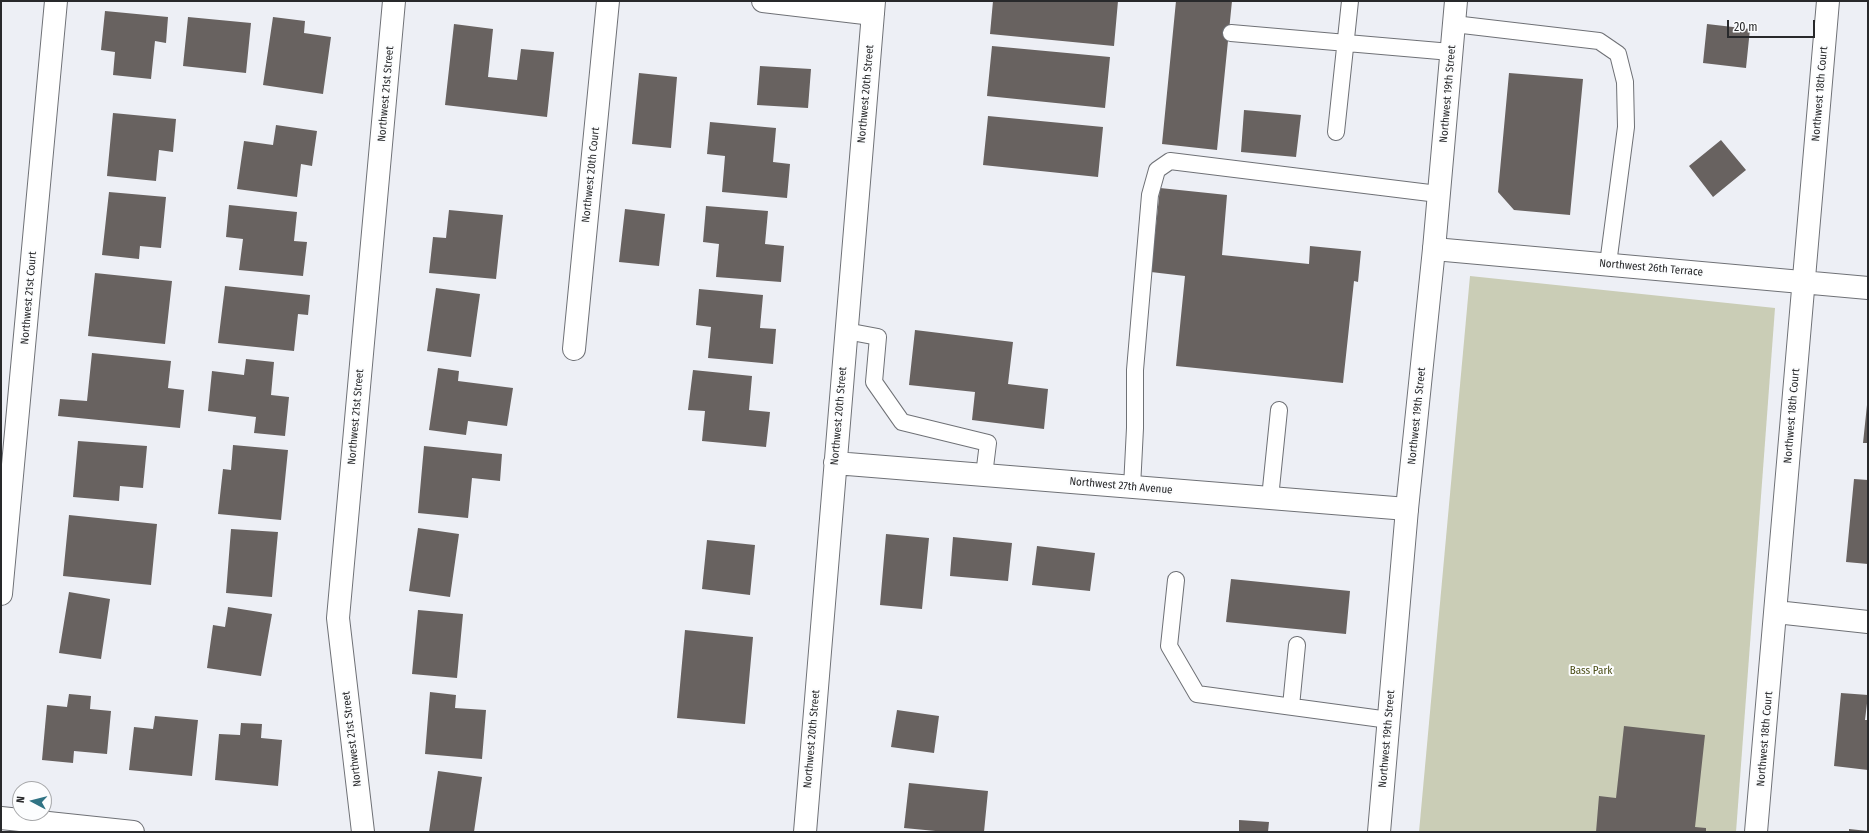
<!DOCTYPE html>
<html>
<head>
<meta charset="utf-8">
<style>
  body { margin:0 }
  #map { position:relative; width:1869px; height:833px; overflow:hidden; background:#edeff5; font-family:"Fira Sans Condensed",sans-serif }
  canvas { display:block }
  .frame { position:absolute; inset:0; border:2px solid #28292b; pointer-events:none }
  .north { position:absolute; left:12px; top:781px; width:40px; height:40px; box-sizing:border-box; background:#fcfdfe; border:1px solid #a7a8aa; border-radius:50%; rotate:277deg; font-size:11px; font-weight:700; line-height:16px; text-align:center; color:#28292b }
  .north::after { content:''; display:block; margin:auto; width:14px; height:18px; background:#307384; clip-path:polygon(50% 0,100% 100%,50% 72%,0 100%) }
  .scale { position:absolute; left:1727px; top:20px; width:88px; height:18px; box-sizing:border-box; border:2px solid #28292b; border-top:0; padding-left:5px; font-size:12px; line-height:14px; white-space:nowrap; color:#28292b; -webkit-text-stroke:3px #fcfdfe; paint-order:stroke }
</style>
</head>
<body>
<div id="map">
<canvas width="1869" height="833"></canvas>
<div class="frame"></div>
<div class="north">N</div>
<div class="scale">20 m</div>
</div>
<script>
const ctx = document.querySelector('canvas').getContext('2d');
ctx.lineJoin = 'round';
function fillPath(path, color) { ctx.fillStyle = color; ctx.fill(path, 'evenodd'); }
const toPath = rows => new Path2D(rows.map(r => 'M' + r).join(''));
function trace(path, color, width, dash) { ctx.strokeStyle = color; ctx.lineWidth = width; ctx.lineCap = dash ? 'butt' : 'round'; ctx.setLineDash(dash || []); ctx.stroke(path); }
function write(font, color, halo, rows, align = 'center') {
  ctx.font = font + ' "Fira Sans Condensed",sans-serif'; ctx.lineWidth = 4; ctx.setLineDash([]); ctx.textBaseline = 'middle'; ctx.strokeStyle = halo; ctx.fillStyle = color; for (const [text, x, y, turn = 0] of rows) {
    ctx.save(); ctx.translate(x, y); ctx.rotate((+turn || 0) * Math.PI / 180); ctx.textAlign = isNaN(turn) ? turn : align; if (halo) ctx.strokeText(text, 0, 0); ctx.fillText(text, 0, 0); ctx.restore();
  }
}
fillPath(toPath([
  [1470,276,1775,308,1736,832,1419,832]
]), '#cacdb6');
fillPath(toPath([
  [993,1,1118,1,1114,46,990,34],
  [1176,1,1232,1,1217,150,1162,144],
  [105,11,168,17,166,43,155,41,151,79,113,75,115,52,101,50],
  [188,17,251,23,246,73,183,66],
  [273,17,305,21,304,33,331,37,323,94,263,85],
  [454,24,493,29,488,77,517,80,521,49,554,52,547,117,445,105],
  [1707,24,1750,29,1746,68,1703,63],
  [992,46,1110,57,1105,108,987,96],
  [760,66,811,69,808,108,757,105],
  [639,73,677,77,671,148,632,144],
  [1509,73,1583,79,1570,215,1514,210,1498,192],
  [1244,110,1301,115,1296,157,1241,152],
  [113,113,176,119,173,152,159,150,156,181,107,176],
  [988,116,1103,127,1098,177,983,165],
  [710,122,776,128,773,162,790,164,787,198,722,192,725,156,707,154],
  [276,125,317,131,312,166,301,164,297,197,237,189,244,141,273,145],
  [1721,140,1746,170,1713,197,1689,166],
  [1160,188,1227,195,1222,255,1309,264,1310,246,1361,251,1358,282,1354,281,1343,383,1176,366,1185,276,1151,272],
  [109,192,166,197,161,248,140,246,139,259,102,255],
  [229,205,297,212,294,241,307,242,303,276,239,270,243,239,226,237],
  [706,206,768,211,765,244,784,246,781,282,716,277,719,244,703,242],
  [625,209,665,214,659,266,619,262],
  [449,210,503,215,496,279,429,273,433,237,446,238],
  [95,273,172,281,165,344,88,336],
  [225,286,310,295,308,315,298,314,294,351,218,343],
  [436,288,480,294,471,357,427,351],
  [699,289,763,295,760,328,776,329,773,364,708,358,711,327,696,325],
  [915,330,1013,342,1008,384,1048,389,1044,429,972,420,975,392,909,385],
  [92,353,171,361,168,388,184,390,180,428,58,416,60,399,87,401],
  [246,359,274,362,271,395,289,397,285,436,254,433,256,417,208,411,212,371,244,375],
  [438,368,459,371,458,381,513,388,507,426,468,421,466,435,429,430],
  [693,370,752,376,749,410,770,412,766,447,702,441,705,411,688,410],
  [1867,405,1868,405,1868,443,1863,443],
  [78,441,147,446,143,488,120,486,119,501,73,497],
  [233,445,288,450,281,520,218,514,223,469,231,470],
  [424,446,502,454,500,481,472,478,468,518,418,513],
  [1854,479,1868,480,1868,564,1846,562],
  [69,515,157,524,151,585,63,576],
  [418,528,459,534,450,597,409,591],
  [231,529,278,532,272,597,226,593],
  [886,534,929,538,922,609,880,605],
  [953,537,1012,543,1008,581,950,576],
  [707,540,755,545,750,595,702,589],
  [1037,546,1095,553,1090,591,1032,585],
  [1231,579,1350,591,1346,634,1226,622],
  [69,592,110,599,101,659,59,653],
  [228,607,272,614,261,676,207,668,213,625,225,627],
  [418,610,463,614,457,678,412,674],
  [685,630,753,637,745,724,677,718],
  [430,692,456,695,455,708,486,710,482,759,425,754],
  [1841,693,1868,695,1865,720,1868,720,1868,770,1834,766],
  [69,694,91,696,90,709,111,711,107,754,74,751,73,763,42,760,47,705,67,707],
  [897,710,939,716,934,753,891,747],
  [155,716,198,720,192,776,129,770,134,727,153,729],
  [241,723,262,724,261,738,282,740,278,786,215,780,219,734,240,735],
  [1624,726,1705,735,1695,827,1706,828,1706,832,1596,832,1599,796,1616,798],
  [438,771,482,777,474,832,429,832],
  [909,783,988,791,984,832,946,832,904,828],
  [1239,820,1269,822,1268,832,1239,832],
  [1849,829,1868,831,1868,832,1849,832]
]), '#686260');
const service = toPath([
  [1454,24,1599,41,1618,54,1625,82,1626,127,1608,264],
  [1231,33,1451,52],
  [1336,132,1350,1],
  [846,331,878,337,874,382,902,422,988,443,984,475],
  [1132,487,1135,428,1135,370,1150,195,1157,170,1170,161,1438,194],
  [1270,498,1279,410],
  [1176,580,1169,646,1197,694,1389,720],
  [1291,706,1297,645]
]);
const minor = toPath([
  [763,1,873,14],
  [1434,249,1868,288],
  [574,349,608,1],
  [835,463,1407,509],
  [1,594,56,1],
  [1776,612,1868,622],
  [1,818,133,832],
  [363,832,338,618,394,1],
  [805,832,874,1],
  [1756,832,1828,1]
]);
const tertiary = toPath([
  [1379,832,1407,509,1434,249,1456,1]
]);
trace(service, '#6f7176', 18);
trace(minor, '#6f7176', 24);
trace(tertiary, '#6f7176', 24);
trace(service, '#fff', 16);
trace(minor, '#fff', 22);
trace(tertiary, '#fff', 22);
write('11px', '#28292b', '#fcfdfe', [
  ["Northwest 21st Street",386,94,-85],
  ["Northwest 20th Street",866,94,-85],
  ["Northwest 19th Street",1448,94,-85],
  ["Northwest 18th Court",1820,94,-85],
  ["Northwest 20th Court",591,175,-84],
  ["Northwest 26th Terrace",1651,268,5],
  ["Northwest 21st Court",29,298,-85],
  ["Northwest 20th Street",839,416,-85],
  ["Northwest 19th Street",1417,416,-84],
  ["Northwest 18th Court",1792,416,-85],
  ["Northwest 21st Street",356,417,-85],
  ["Northwest 27th Avenue",1121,486,5],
  ["Northwest 21st Street",352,739,-97],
  ["Northwest 20th Street",812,739,-85],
  ["Northwest 19th Street",1387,739,-85],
  ["Northwest 18th Court",1765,739,-85]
]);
write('11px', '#4a4d15', '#fcfdfe', [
  ["Bass Park",1591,671]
]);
</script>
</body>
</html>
